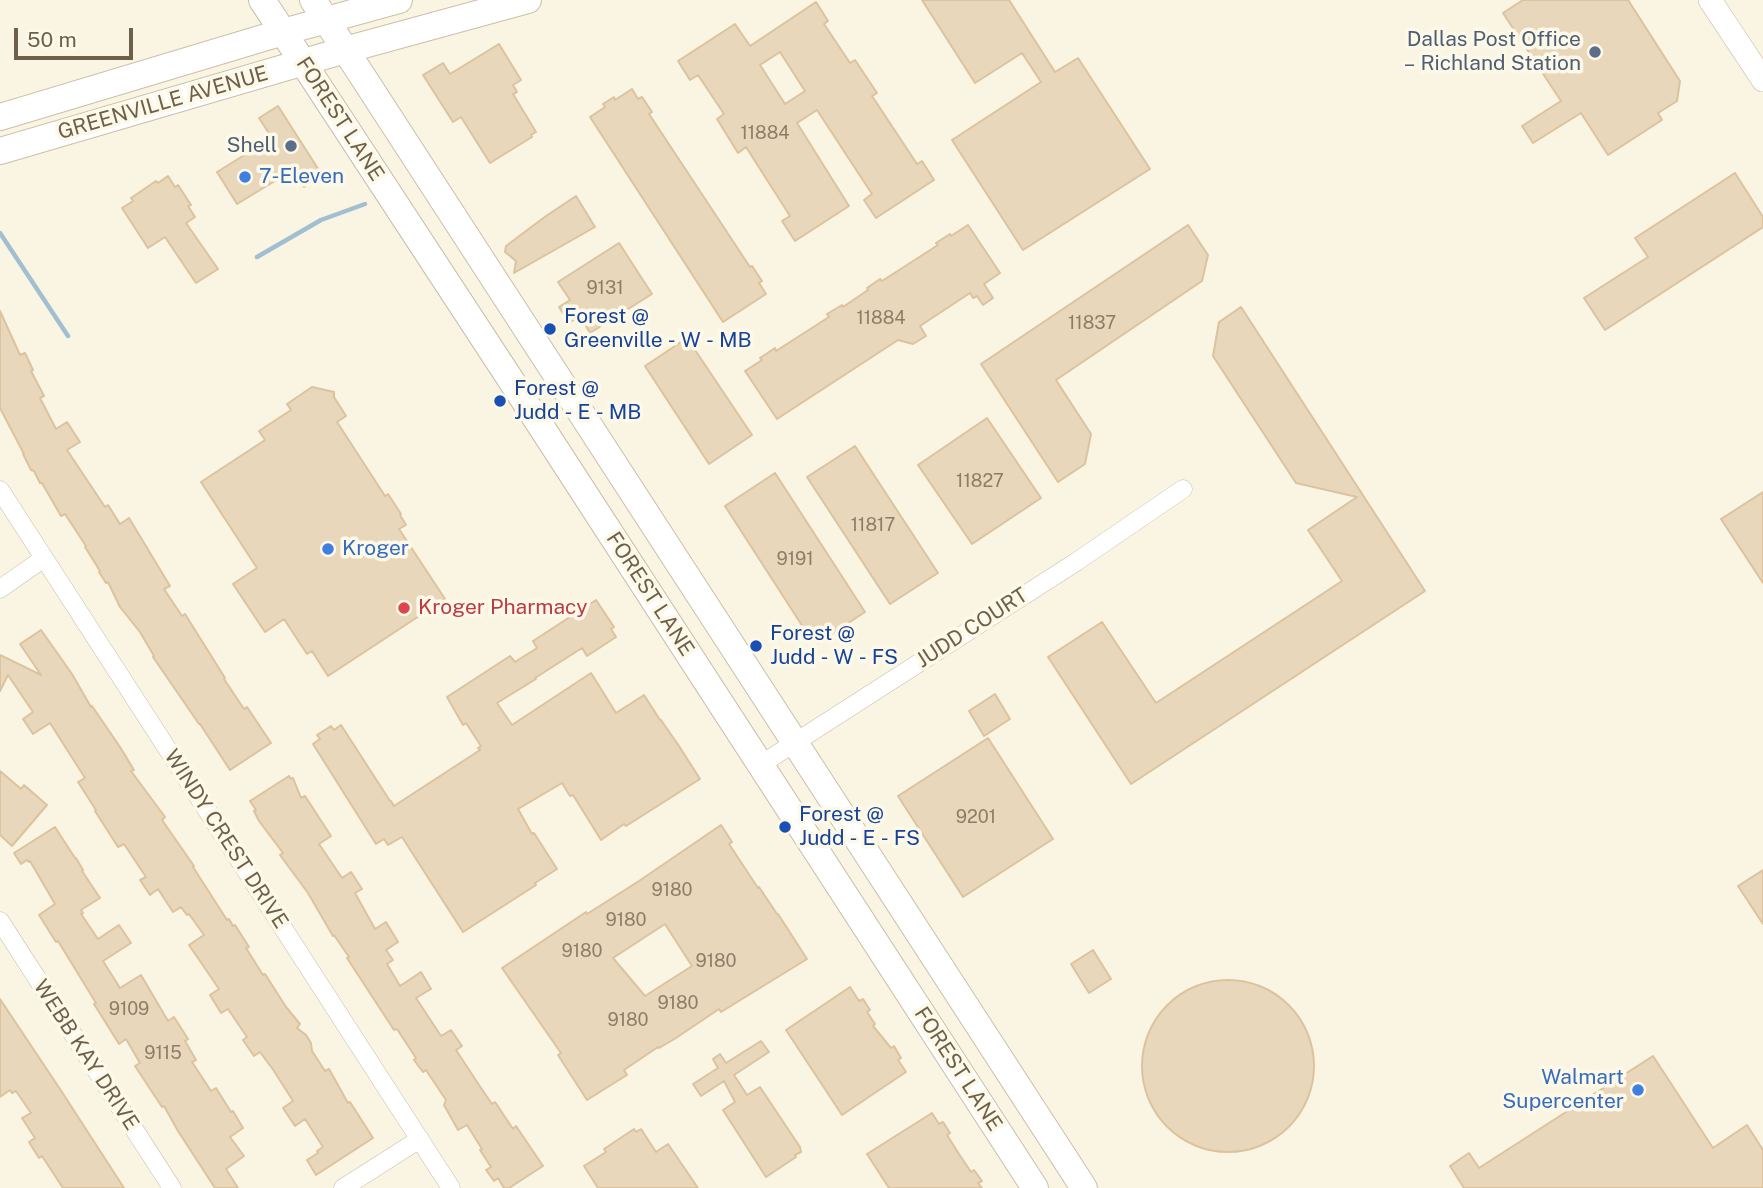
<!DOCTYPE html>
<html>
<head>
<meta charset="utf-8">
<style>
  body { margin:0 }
  #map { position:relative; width:1763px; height:1188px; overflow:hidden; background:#f9f5e2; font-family:"Public Sans",sans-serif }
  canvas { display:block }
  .scale { position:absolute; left:14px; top:28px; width:119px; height:32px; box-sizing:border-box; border:4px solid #6e5f4b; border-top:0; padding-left:9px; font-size:21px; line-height:24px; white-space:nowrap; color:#6e5f4b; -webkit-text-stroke:5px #fdf9e8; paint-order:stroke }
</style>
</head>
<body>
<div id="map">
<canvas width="1763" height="1188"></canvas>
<div class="scale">50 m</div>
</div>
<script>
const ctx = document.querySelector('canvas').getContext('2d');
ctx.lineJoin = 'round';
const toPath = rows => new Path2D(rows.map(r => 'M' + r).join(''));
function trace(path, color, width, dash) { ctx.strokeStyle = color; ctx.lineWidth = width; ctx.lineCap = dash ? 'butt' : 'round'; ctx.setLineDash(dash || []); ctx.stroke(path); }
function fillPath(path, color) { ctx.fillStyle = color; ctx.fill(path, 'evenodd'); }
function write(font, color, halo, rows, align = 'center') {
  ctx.font = font + ' "Public Sans",sans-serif'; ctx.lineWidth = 7; ctx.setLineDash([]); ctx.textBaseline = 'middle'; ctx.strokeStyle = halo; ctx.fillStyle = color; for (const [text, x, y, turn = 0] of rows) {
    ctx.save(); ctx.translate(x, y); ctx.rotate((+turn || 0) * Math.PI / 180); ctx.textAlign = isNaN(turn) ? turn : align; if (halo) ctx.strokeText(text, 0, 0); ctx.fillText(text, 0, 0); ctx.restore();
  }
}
trace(toPath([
  [0,233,68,336],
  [257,257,321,220,365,204]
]), '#a1bfd1', 4.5);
const building = toPath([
  [922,0,1009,0,1055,72,1078,58,1150,169,1023,250,952,140,1041,82,1022,53,975,83,922,0],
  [1523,0,1628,0,1680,81,1677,101,1658,113,1662,120,1608,155,1581,113,1533,143,1522,126,1561,101,1503,13,1523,0],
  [816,2,828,21,824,24,850,63,855,60,877,93,872,96,917,164,922,161,934,180,876,218,864,200,872,194,817,110,797,123,849,206,795,241,782,221,790,216,746,147,738,153,717,119,724,114,698,75,690,80,678,61,735,24,750,46,816,2],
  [780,52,805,91,785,104,760,65,780,52],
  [499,44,521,80,513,85,517,92,513,94,536,132,531,135,532,137,490,163,461,117,453,122,423,75,443,63,450,74,499,44],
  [632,89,638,99,642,97,652,112,649,114,750,267,752,266,762,281,759,283,766,294,723,322,590,117,605,107,603,104,614,97,615,100,632,89],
  [278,106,322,175,304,187,293,170,237,204,217,172,272,138,259,118,278,106],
  [1735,173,1763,217,1763,227,1605,330,1584,298,1648,257,1635,238,1735,173],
  [168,176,175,187,178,185,191,205,188,206,195,217,186,223,218,269,196,283,165,237,148,248,122,208,133,201,131,198,156,181,158,183,168,176],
  [576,196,595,227,514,273,516,261,505,252,506,246,546,216,576,196],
  [968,225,1000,273,984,284,993,298,983,305,977,296,973,298,970,293,920,326,926,336,913,344,898,340,777,419,745,371,762,360,760,358,775,348,776,351,829,317,827,314,842,305,843,307,868,290,867,288,880,279,882,281,938,245,936,243,950,234,951,236,968,225],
  [1188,225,1208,255,1202,281,1056,380,1091,434,1085,464,1058,482,981,364,1188,225],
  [619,243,652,294,590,333,580,316,569,323,559,307,570,300,558,282,619,243],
  [1241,307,1425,591,1131,784,1048,657,1102,622,1156,703,1342,581,1308,530,1357,497,1296,483,1213,356,1219,322,1241,307],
  [0,311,20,355,25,353,33,370,31,371,44,396,40,398,56,429,67,422,80,442,67,450,105,507,108,505,120,524,129,518,170,586,164,589,182,616,185,614,225,678,224,679,244,709,247,707,271,743,230,770,200,724,199,724,153,657,154,656,140,632,120,607,108,582,106,583,99,572,100,571,85,547,86,546,65,514,61,516,42,483,40,483,34,471,31,470,23,454,24,454,0,408,0,311],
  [687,338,752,435,709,464,645,366,687,338],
  [312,387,334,392,334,397,346,416,337,422,385,496,388,494,401,514,400,515,406,525,399,529,445,599,328,676,312,651,307,654,284,619,265,632,233,584,257,568,201,482,265,440,259,431,291,410,287,404,312,387],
  [987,418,1041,498,972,544,918,465,987,418],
  [855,446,938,573,890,604,807,477,855,446],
  [775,473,865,612,818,643,816,639,812,641,725,506,775,473],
  [1763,492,1763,583,1721,519,1763,492],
  [596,600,614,627,611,629,616,637,587,656,582,648,535,678,536,679,497,703,512,725,591,673,616,713,644,695,660,720,661,720,679,746,700,779,626,826,624,824,601,840,573,795,570,796,562,783,518,809,532,834,534,833,557,869,535,883,536,885,463,932,402,837,388,845,384,839,376,844,313,744,320,739,317,735,331,726,334,730,341,725,390,801,391,801,394,806,480,750,478,748,481,746,466,723,463,725,447,697,510,656,515,662,537,648,533,641,596,600],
  [41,630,72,674,91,707,92,706,120,747,134,770,131,771,165,817,162,820,194,866,193,867,227,920,229,919,233,926,235,925,249,947,246,948,263,975,265,974,286,1007,300,1024,297,1028,306,1035,311,1043,312,1051,325,1071,329,1069,348,1103,350,1102,373,1138,316,1175,307,1160,318,1153,317,1151,323,1147,305,1119,295,1126,283,1108,293,1101,274,1071,260,1052,254,1056,243,1040,247,1037,228,1009,221,1013,210,995,219,989,189,945,204,935,189,914,187,915,181,907,173,912,158,889,150,895,140,880,146,877,124,844,118,847,95,811,96,810,78,782,85,778,50,723,33,734,23,719,33,712,8,675,0,691,0,655,41,675,20,644,41,630],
  [995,694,1010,719,984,736,969,711,995,694],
  [988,738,1053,839,963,897,898,796,988,738],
  [0,771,21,789,24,785,47,805,12,846,0,835,0,771],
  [289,776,291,779,293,778,301,798,305,796,331,836,319,844,342,878,351,872,362,889,355,893,375,929,386,922,398,942,386,950,393,960,387,964,400,986,421,972,431,989,416,998,441,1036,451,1030,462,1046,456,1050,479,1085,492,1104,495,1102,513,1129,516,1126,543,1166,509,1188,504,1188,498,1178,494,1181,486,1170,491,1167,480,1150,482,1149,467,1125,458,1130,444,1105,446,1100,426,1070,423,1072,414,1060,416,1058,397,1029,394,1030,347,958,349,957,334,935,333,936,308,893,280,855,283,853,259,821,254,811,256,810,250,801,289,776],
  [721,825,732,842,729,844,758,888,759,887,777,914,778,914,807,959,721,1012,719,1009,676,1038,659,1048,658,1047,624,1070,627,1075,587,1100,558,1055,561,1053,502,968,586,912,587,914,639,881,721,825],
  [665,924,692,966,645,996,613,958,665,924],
  [55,827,75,858,76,858,83,870,82,871,100,898,81,910,83,913,81,914,98,939,119,925,131,943,103,961,120,988,141,975,168,1021,174,1017,188,1039,185,1041,196,1060,192,1062,211,1091,216,1088,231,1112,233,1111,243,1128,230,1137,244,1156,226,1169,238,1188,215,1188,178,1131,164,1106,162,1107,135,1066,140,1063,126,1039,119,1044,94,1004,96,1003,58,941,56,942,39,915,55,904,30,861,29,862,27,860,21,864,14,853,55,827],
  [1763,870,1763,924,1738,886,1763,870],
  [1093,950,1111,979,1089,993,1071,964,1093,950],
  '1142 1066a86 86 0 1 1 172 0a86 86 0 1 1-172 0Z',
  [850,987,859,1001,863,999,870,1010,867,1012,875,1024,873,1026,891,1048,894,1046,901,1058,898,1060,906,1072,842,1115,786,1030,850,987],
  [0,999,60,1089,124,1188,63,1188,42,1156,39,1158,29,1142,35,1138,22,1118,31,1113,16,1091,12,1093,10,1090,0,1097,0,999],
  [761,1041,769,1052,734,1075,747,1095,760,1087,800,1147,801,1152,795,1155,796,1157,766,1177,723,1110,735,1102,724,1081,701,1096,693,1084,718,1068,713,1059,720,1054,726,1063,761,1041],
  [1653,1056,1713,1148,1747,1125,1763,1150,1763,1188,1464,1188,1450,1166,1469,1153,1479,1168,1653,1056],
  [932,1113,939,1124,943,1122,950,1133,947,1135,959,1154,971,1172,974,1170,982,1181,978,1183,982,1188,889,1188,867,1154,932,1113],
  [634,1129,636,1132,641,1129,656,1152,668,1144,698,1188,598,1188,584,1166,606,1152,604,1149,634,1129]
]);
fillPath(building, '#e9d7bb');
trace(building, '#dcc39f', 2);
const minor = toPath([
  [0,490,451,1188],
  [0,589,44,558],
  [760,765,1076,562,1183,489],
  [0,921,172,1188],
  [343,1188,420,1139]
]);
const tertiary = toPath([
  [1710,0,1763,80]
]);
const secondary = toPath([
  [262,0,520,394,1035,1188],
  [313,0,1084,1188],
  [0,117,283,32,399,0],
  [0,151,345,50,528,0]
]);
trace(minor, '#c8beaa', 19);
trace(tertiary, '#c8beaa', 24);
trace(secondary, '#cbbfa9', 28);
trace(minor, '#fff', 18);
trace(tertiary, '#fff', 23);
trace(secondary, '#fff', 26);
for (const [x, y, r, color] of [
  [1595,52,7,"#5c6f8a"],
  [291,146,7,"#5c6f8a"],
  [245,177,7,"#3f7fe0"],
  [550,329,7,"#1a4fb4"],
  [500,401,7,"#1a4fb4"],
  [328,549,7,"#3f7fe0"],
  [404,608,7,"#e0444e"],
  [756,646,7,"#1a4fb4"],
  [785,827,7,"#1a4fb4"],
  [1638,1090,7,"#3f7fe0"]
]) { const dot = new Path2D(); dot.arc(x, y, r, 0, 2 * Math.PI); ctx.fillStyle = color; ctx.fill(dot); trace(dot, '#fdf9e8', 2.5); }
write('18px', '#8d7d67', null, [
  ["11884",765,133],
  ["9131",605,288],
  ["11884",881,318],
  ["11837",1092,323],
  ["11827",980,481],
  ["11817",873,525],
  ["9191",795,559],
  ["9201",976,817],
  ["9180",672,890],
  ["9180",626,920],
  ["9180",582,951],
  ["9180",716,961],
  ["9180",678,1003],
  ["9109",129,1009],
  ["9180",628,1020],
  ["9115",163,1053]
]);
write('21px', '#4e5e75', '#fdf9e8', [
  ["Dallas Post Office",1581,40],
  ["– Richland Station",1581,64],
  ["Shell",277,146]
], 'right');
write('21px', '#6e5f4b', '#fdf9e8', [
  ["GREENVILLE AVENUE",163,103,-16],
  ["FOREST LANE",340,119,57],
  ["FOREST LANE",650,594,57],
  ["JUDD COURT",972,628,-33],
  ["WINDY CREST DRIVE",226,839,57],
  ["WEBB KAY DRIVE",86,1055,57],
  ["FOREST LANE",958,1069,57]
]);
write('21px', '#366cbe', '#fdf9e8', [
  ["7-Eleven",259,177],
  ["Kroger",342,549],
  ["Walmart",1624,1078,"right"],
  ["Supercenter",1624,1102,"right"]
], 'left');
write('21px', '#164399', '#fdf9e8', [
  ["Forest @",564,317],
  ["Greenville - W - MB",564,341],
  ["Forest @",514,389],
  ["Judd - E - MB",514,413],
  ["Forest @",770,634],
  ["Judd - W - FS",770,658],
  ["Forest @",799,815],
  ["Judd - E - FS",799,839]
], 'left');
write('21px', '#be3a42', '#fdf9e8', [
  ["Kroger Pharmacy",418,608]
], 'left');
</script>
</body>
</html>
